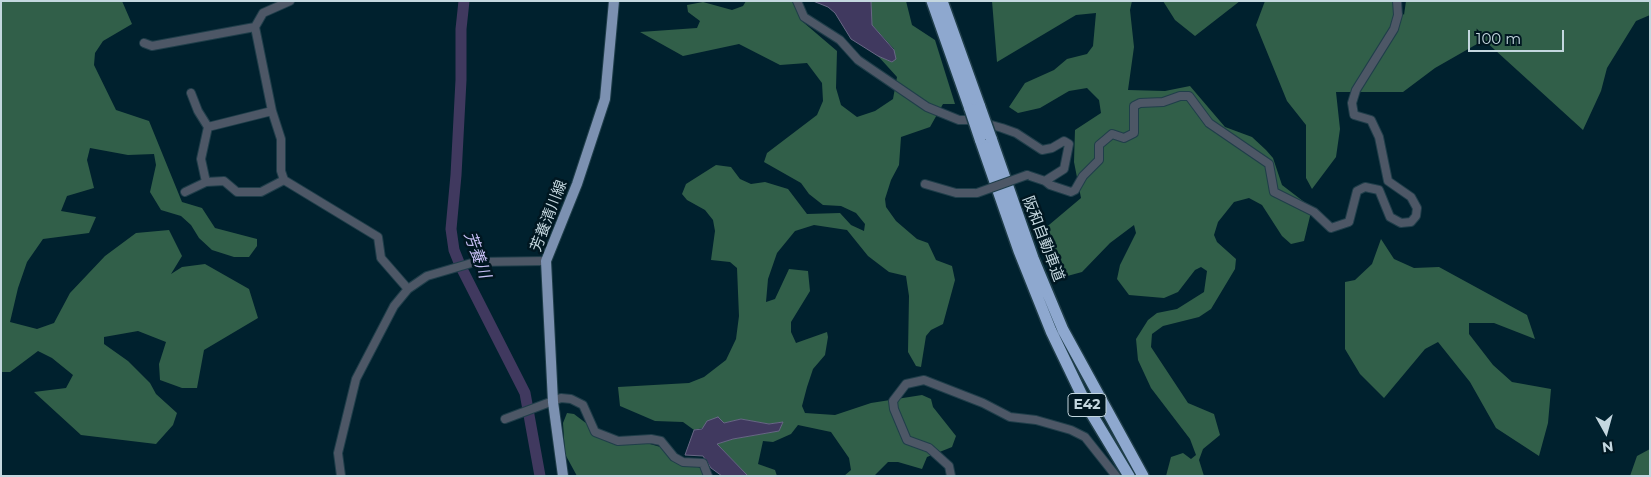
<!DOCTYPE html>
<html>
<head>
<meta charset="utf-8">
<style>
  body { margin:0 }
  #map { position:relative; width:1651px; height:477px; overflow:hidden; background:#00212e; font-family:Montserrat,sans-serif }
  canvas { display:block }
  .frame { position:absolute; inset:0; border:2px solid #c4d7df; pointer-events:none }
  .north { position:absolute; left:1581px; top:407px; width:50px; height:50px; -webkit-text-stroke:4px #001721; paint-order:stroke; rotate:173deg; font-size:14px; font-weight:700; line-height:20px; text-align:center; color:#c4d7df }
  .north::after { content:''; display:block; margin:auto; width:18px; height:22px; background:#c4d7df; clip-path:polygon(50% 0,100% 100%,50% 72%,0 100%) }
  .scale { position:absolute; left:1468px; top:30px; width:96px; height:22px; box-sizing:border-box; border:2px solid #c4d7df; border-top:0; padding-left:6px; font-size:15px; line-height:18px; white-space:nowrap; color:#c4d7df; -webkit-text-stroke:4px #001721; paint-order:stroke }
</style>
</head>
<body>
<div id="map">
<canvas width="1651" height="477"></canvas>
<div class="frame"></div>
<div class="north">N</div>
<div class="scale">100 m</div>
</div>
<script>
const ctx = document.querySelector('canvas').getContext('2d');
ctx.lineJoin = 'round';
function fillPath(path, color) { ctx.fillStyle = color; ctx.fill(path, 'evenodd'); }
const toPath = rows => new Path2D(rows.map(r => 'M' + r).join(''));
function trace(path, color, width, dash) { ctx.strokeStyle = color; ctx.lineWidth = width; ctx.lineCap = dash ? 'butt' : 'round'; ctx.setLineDash(dash || []); ctx.stroke(path); }
function write(font, color, halo, rows, align = 'center') {
  ctx.font = font + ' Montserrat,"Noto Sans JP",sans-serif'; ctx.lineWidth = 5; ctx.setLineDash([]); ctx.textBaseline = 'middle'; ctx.strokeStyle = halo; ctx.fillStyle = color; for (const [text, x, y, turn = 0] of rows) {
    ctx.save(); ctx.translate(x, y); ctx.rotate((+turn || 0) * Math.PI / 180); ctx.textAlign = isNaN(turn) ? turn : align; if (halo) ctx.strokeText(text, 0, 0); ctx.fillText(text, 0, 0); ctx.restore();
  }
}
fillPath(toPath([
  [1,1,122,1,132,24,103,41,95,53,94,65,116,110,149,121,182,202,202,208,215,228,257,239,257,246,249,257,234,257,212,250,199,238,191,225,181,216,161,210,150,192,156,165,154,154,128,155,90,148,87,160,94,188,67,196,61,211,96,217,89,233,43,239,27,262,18,288,10,322,37,329,54,323,70,293,105,256,136,233,169,230,182,256,171,274,182,267,205,264,249,289,258,318,204,350,197,388,182,388,160,380,159,364,166,342,138,331,104,337,104,344,128,361,150,383,156,394,177,413,173,425,156,444,81,435,34,392,66,388,73,375,52,358,38,351,10,372,1,372],
  [746,1,792,1,803,22,837,51,836,88,841,105,857,117,875,111,893,99,897,77,878,56,892,62,894,49,872,25,871,1,906,1,912,25,935,40,955,104,943,104,930,127,901,137,899,165,891,180,885,199,886,207,896,221,917,239,928,243,936,260,952,266,955,280,943,324,931,330,926,336,921,367,916,366,908,352,909,296,906,276,889,272,868,256,847,230,814,225,795,231,777,253,768,279,766,302,775,299,789,269,808,271,810,291,791,322,791,332,796,343,827,332,828,337,825,355,813,369,807,387,802,406,805,413,835,415,871,403,922,395,931,399,933,407,956,436,952,447,927,457,922,469,898,462,888,462,874,476,844,476,851,470,849,458,831,432,798,425,791,434,773,442,763,441,758,464,775,470,777,476,748,476,717,444,733,439,779,431,783,422,769,424,741,419,694,430,683,422,655,421,620,406,618,387,689,383,704,377,726,360,736,339,739,316,737,268,730,262,711,260,715,231,713,220,705,210,687,200,682,194,686,184,716,165,731,167,740,179,751,184,765,182,788,189,807,214,840,213,851,225,864,231,865,224,856,213,841,206,823,205,809,194,801,183,764,162,767,153,817,115,823,101,822,83,807,63,780,65,739,44,683,56,640,32,697,28,700,21,688,12,687,5,703,2,732,10,743,6],
  [992,1,1132,1,1130,10,1134,47,1128,90,1165,91,1190,86,1225,127,1252,137,1266,150,1273,158,1282,185,1312,208,1304,241,1291,244,1282,236,1262,205,1249,198,1234,202,1218,222,1214,235,1217,242,1236,259,1235,269,1211,309,1199,317,1163,326,1152,334,1151,347,1188,403,1214,414,1220,435,1203,449,1199,460,1204,476,1166,476,1171,457,1183,453,1191,459,1196,455,1190,439,1151,388,1138,360,1136,339,1148,320,1157,313,1177,309,1204,292,1207,271,1201,267,1195,270,1178,292,1164,298,1129,295,1117,279,1120,265,1136,233,1134,225,1110,243,1082,272,1060,278,1054,271,1043,230,1081,198,1074,162,1075,130,1101,113,1099,100,1087,88,1069,91,1040,108,1018,113,1009,107,1025,83,1054,70,1067,59,1087,54,1093,46,1096,13,1076,15,997,62],
  [1163,1,1240,1,1195,36,1175,20],
  [1265,1,1392,1,1404,15,1406,1,1650,1,1650,15,1636,21,1607,68,1601,91,1583,130,1484,40,1435,68,1403,92,1336,92,1340,129,1336,157,1312,189,1306,178,1306,125,1287,101,1256,25],
  [1381,239,1394,259,1414,268,1439,267,1527,315,1535,339,1494,323,1469,323,1469,334,1493,365,1512,382,1551,389,1548,423,1539,456,1496,428,1470,382,1438,342,1425,349,1384,398,1360,374,1345,349,1345,282,1355,280,1372,264],
  [567,413,574,414,612,443,643,442,671,450,700,468,706,476,577,476,565,454,563,423],
  [1650,449,1650,476,1630,476,1637,456]
]), '#315f49');
const water = toPath([
  [813,1,871,1,872,25,894,50,896,59,892,62,878,56,851,39,835,13,828,7,813,1],
  [718,417,724,423,741,419,769,424,783,422,779,431,733,439,717,444,748,476,722,476,711,468,703,456,685,455,694,430,702,429,707,421,718,417]
]);
fillPath(water, '#40395f');
trace(water, '#686885', 1);
trace(toPath([
  [464,1,461,29,461,80,456,175,451,229,454,250,460,265,525,393,540,476]
]), '#40395f', 11);
const minor = toPath([
  [290,1,263,13,255,27,272,111,281,139,281,171,284,180,378,237,381,258,408,289],
  [797,1,804,17,840,40,858,60,927,107,959,120,974,120,1002,128,1016,133,1042,150,1052,148,1064,141,1069,144,1064,169,1045,181],
  [144,43,152,46,255,27],
  [191,93,198,111,208,127],
  [272,111,208,127,201,159,206,182,224,181,237,192,261,192,284,180],
  [1027,175,1045,181,1050,185,1071,192,1075,190,1083,176,1099,160,1099,145,1105,140,1112,134,1124,138,1134,133,1134,106,1140,103,1163,102,1180,96,1189,96,1209,123,1269,164,1274,192,1314,212,1331,228,1349,222,1357,191,1365,187,1379,190,1390,217,1401,223,1411,222,1416,216,1417,208,1411,197,1388,181,1379,137,1371,120,1354,115,1352,103,1356,90,1394,29,1398,15,1397,1],
  [925,184,956,193,977,193],
  [185,192,206,182],
  [505,419,561,398,571,399,583,405,595,432,618,441,651,439,661,441,674,457,683,462,703,463,708,476],
  [341,476,338,453,356,379,394,306,408,289,427,276,475,262,546,261],
  [951,476,949,466,929,448,907,440,894,409,893,401,906,384,924,380,983,403,1010,417,1036,420,1071,430,1085,437,1116,476]
]);
const major = toPath([
  [563,476,553,402,546,261,577,184,605,99,614,1]
]);
const highway = toPath([
  [932,1,970,109],
  [942,1,980,107],
  [991,138,1033,258,1063,330,1143,476],
  [980,139,1019,251,1051,331,1088,408,1129,476]
]);
trace(minor, '#1f3e4a', 10);
trace(major, '#1f3e4a', 12);
trace(highway, '#1f3e4a', 14);
trace(minor, '#4d5766', 8);
trace(major, '#7c91b1', 10);
trace(highway, '#8ea8cf', 11);
const minorBridge = toPath([
  [977,193,1027,175]
]);
const highwayBridge = toPath([
  [980,107,991,138],
  [970,109,980,139]
]);
trace(minorBridge, '#1f3e4a', 10, []);
trace(highwayBridge, '#1f3e4a', 14, []);
trace(minorBridge, '#4d5766', 8);
trace(highwayBridge, '#8ea8cf', 11);
for (const [x, y, w] of [
  [1087,405,38]
]) { const box = new Path2D(); box.roundRect(x - w / 2, y - 11.5, w, 23, 4); ctx.fillStyle = '#001721'; ctx.fill(box); trace(box, '#c4d7df', 1); }
write('bold 14px', '#c4d7df', null, [
  ["E42",1087,405]
]);
write('15px', '#c4d7df', '#001721', [
  ["芳養清川線",549,216,-69],
  ["阪和自動車道",1043,239,69]
]);
write('italic 16px', '#c7bff5', '#001721', [
  ["芳養川",477,255,70]
]);
</script>
</body>
</html>
